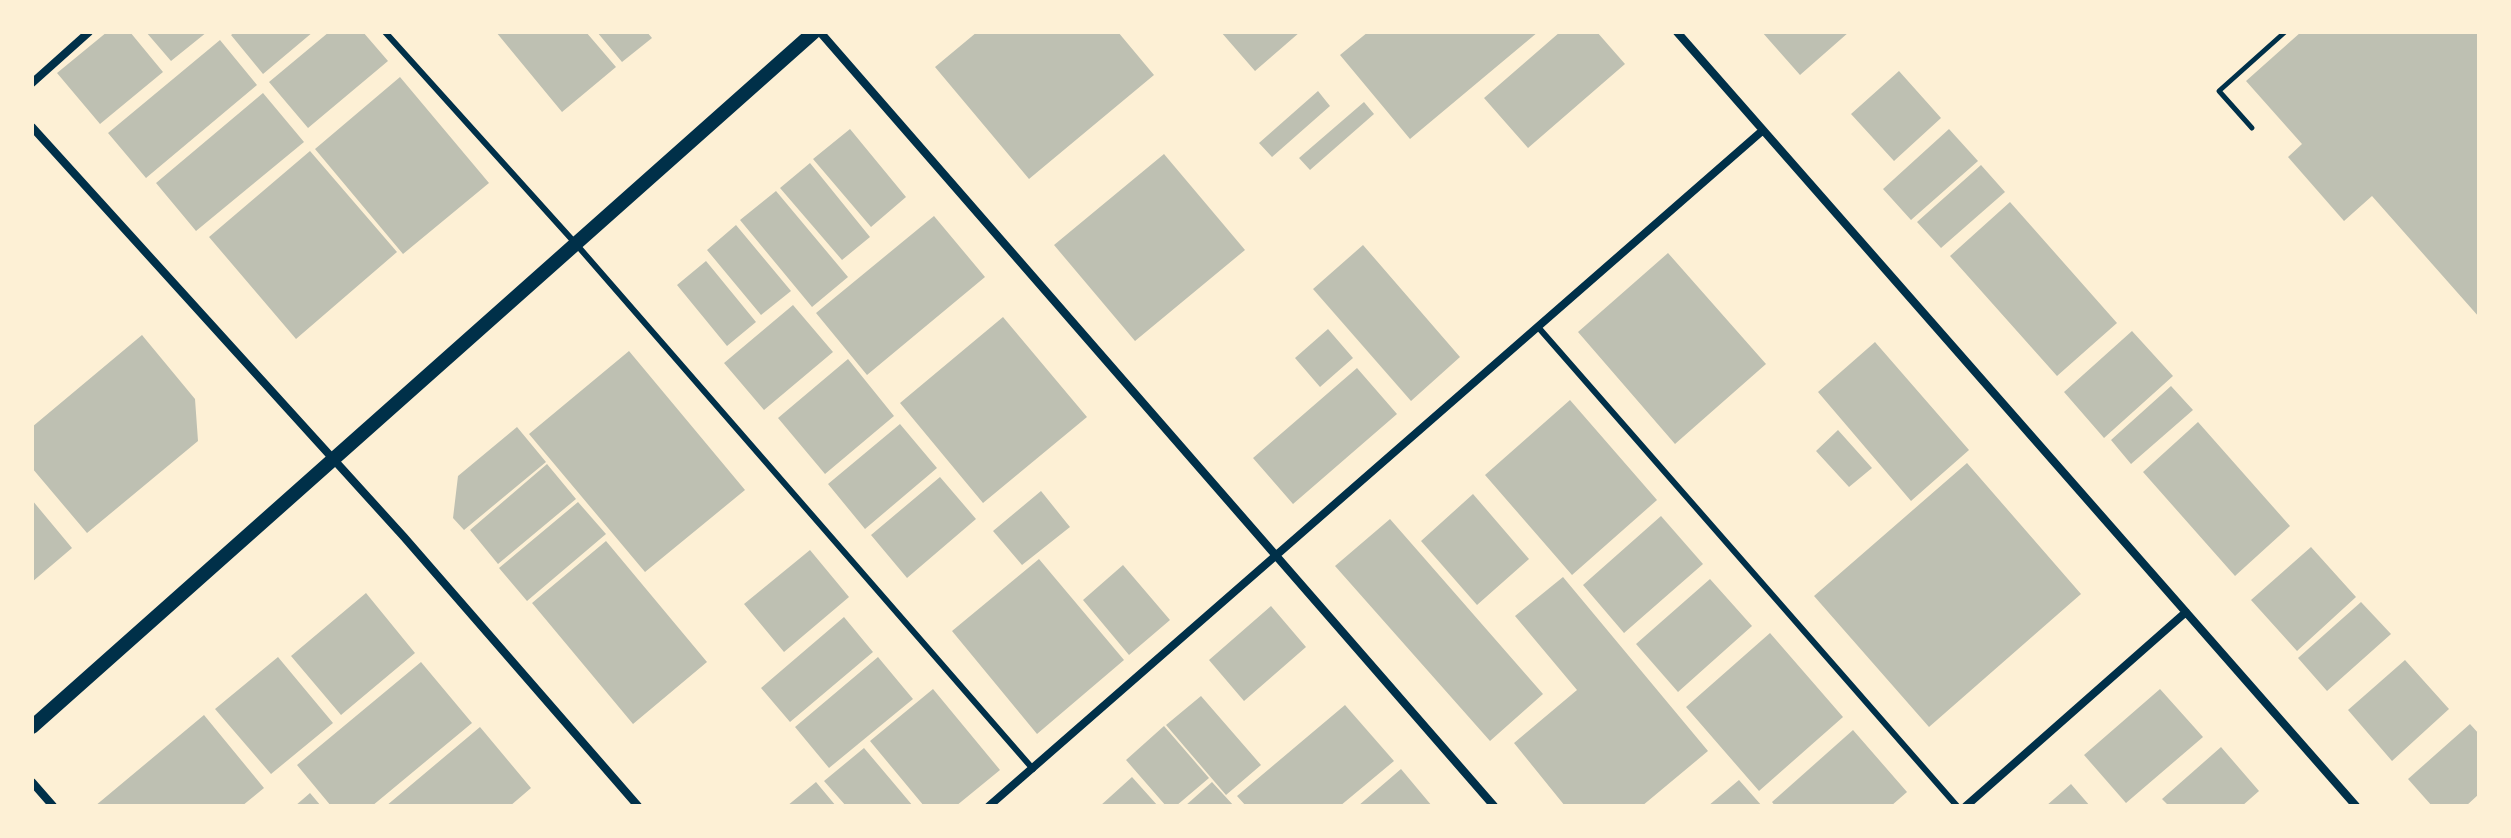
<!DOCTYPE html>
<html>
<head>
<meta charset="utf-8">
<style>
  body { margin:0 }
  #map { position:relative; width:2511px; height:838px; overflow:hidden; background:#fdf0d5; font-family:"Sofia Sans Condensed",sans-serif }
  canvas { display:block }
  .frame { position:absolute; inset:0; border:34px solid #fdf0d5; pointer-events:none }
</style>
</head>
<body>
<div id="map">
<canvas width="2511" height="838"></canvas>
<div class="frame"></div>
</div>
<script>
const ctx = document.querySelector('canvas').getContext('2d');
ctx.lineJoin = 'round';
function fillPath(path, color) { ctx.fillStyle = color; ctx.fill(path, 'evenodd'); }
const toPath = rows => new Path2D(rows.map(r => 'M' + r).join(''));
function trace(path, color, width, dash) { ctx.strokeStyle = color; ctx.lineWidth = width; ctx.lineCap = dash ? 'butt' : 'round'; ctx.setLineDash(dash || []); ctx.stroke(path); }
fillPath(toPath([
  [107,32,130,32,163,72,100,124,57,73],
  [146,32,207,32,171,61],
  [235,32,313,32,263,74,231,35],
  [329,32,363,32,388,61,308,128,269,82],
  [496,32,586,32,616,67,562,112],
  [597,32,647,32,652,38,622,62],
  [977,32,1118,32,1154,75,1029,179,935,67],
  [1221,32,1300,32,1255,71],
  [1368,32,1538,32,1410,139,1340,55],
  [1560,32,1597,32,1625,64,1528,148,1484,98],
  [1762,32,1849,32,1800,75],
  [2301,32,2479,32,2479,317,2372,196,2344,221,2288,157,2302,144,2246,81],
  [220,40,257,85,146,178,108,133],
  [1899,71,1941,118,1894,161,1851,114],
  [400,77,489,183,403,254,315,149],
  [1318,91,1330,106,1272,157,1259,143],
  [263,93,304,142,196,231,156,183],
  [1364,102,1374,114,1310,170,1299,158],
  [850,129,906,197,871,227,813,159],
  [1949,129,1978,161,1911,220,1883,189],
  [310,151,397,252,296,339,209,237],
  [1164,154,1245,250,1135,341,1054,245],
  [810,163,870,237,842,260,780,188],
  [1981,165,2005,192,1941,248,1917,222],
  [776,191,848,277,812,307,740,220],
  [2010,202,2117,323,2057,376,1950,256],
  [934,216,985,277,867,375,816,313],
  [736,225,791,291,761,315,707,250],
  [1363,245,1460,357,1411,401,1313,289],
  [1668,253,1766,364,1675,444,1578,332],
  [706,261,756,322,727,346,677,285],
  [793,305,833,352,764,410,724,363],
  [1003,317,1087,417,983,503,900,403],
  [1328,329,1353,358,1320,387,1295,358],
  [2132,331,2173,376,2104,438,2064,392],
  [142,335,195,399,198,441,87,533,32,468,32,427],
  [1875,342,1969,450,1911,501,1818,392],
  [629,351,745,490,645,572,529,434],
  [848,359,894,416,825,474,778,418],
  [1357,368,1397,414,1293,504,1253,458],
  [2171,386,2193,410,2131,464,2111,440],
  [1570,400,1657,500,1572,575,1485,475],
  [2198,422,2290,526,2235,576,2143,472],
  [900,424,937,468,865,529,828,484],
  [517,427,546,462,464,530,453,518,458,476],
  [1838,430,1872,468,1849,487,1816,451],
  [1967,463,2081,594,1929,727,1814,596],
  [547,464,576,499,498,564,470,530],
  [940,477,976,519,907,578,871,535],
  [1041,491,1070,527,1022,565,993,531],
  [1473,494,1529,559,1477,605,1421,541],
  [32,500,72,548,32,582],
  [578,502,606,534,527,601,499,568],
  [1661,516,1703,564,1624,633,1583,585],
  [1390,519,1543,694,1490,741,1335,566],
  [606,541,707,662,633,724,532,603],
  [2311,547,2356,597,2297,651,2251,600],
  [810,550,849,597,784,652,744,604],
  [1039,559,1124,660,1037,734,952,631],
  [1123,565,1170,620,1129,655,1083,600],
  [1563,577,1708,751,1642,806,1565,806,1514,743,1577,690,1515,616],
  [1710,579,1752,626,1678,692,1636,644],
  [366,593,415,653,341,715,291,656],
  [2361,602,2391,634,2327,691,2298,658],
  [1271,606,1306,647,1244,701,1209,660],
  [844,617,873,652,790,722,761,688],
  [1770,633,1843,717,1759,791,1686,707],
  [278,657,333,723,271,774,215,709],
  [878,657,913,699,829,768,795,727],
  [2405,660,2449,709,2392,761,2348,710],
  [421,662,472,723,372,806,331,806,297,765],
  [933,689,1000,770,956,806,924,806,870,741],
  [2160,689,2203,737,2126,803,2084,755],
  [1201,696,1261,765,1226,795,1166,725],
  [1345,705,1394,761,1340,806,1246,806,1237,796],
  [204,715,264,788,242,806,95,806],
  [2470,724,2479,734,2479,794,2466,806,2432,806,2408,779],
  [1164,726,1209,778,1176,806,1166,806,1126,760],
  [480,727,531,788,510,806,386,806],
  [1853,730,1907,792,1891,806,1775,806,1772,802],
  [2221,747,2259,791,2242,806,2169,806,2162,799],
  [864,748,913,806,846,806,824,781],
  [1401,769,1432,806,1358,806],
  [1132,777,1158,806,1100,806],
  [1739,780,1762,806,1708,806],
  [816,782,836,806,787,806],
  [1212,782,1234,806,1185,806],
  [2071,784,2090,806,2046,806],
  [310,793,321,806,295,806]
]), '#bec0b2');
trace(toPath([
  [2252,128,2219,91,2285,32]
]), '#003049', 5);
trace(toPath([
  [385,32,576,244,1033,769],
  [1538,327,1957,806]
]), '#003049', 6);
trace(toPath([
  [820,32,1494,806],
  [1677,32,2356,806],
  [32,83,89,32],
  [32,127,404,537,638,806],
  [32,782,53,806],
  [989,806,1762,131],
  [1966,806,2186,612]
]), '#003049', 8);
trace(toPath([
  [32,727,814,32]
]), '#003049', 14);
</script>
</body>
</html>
